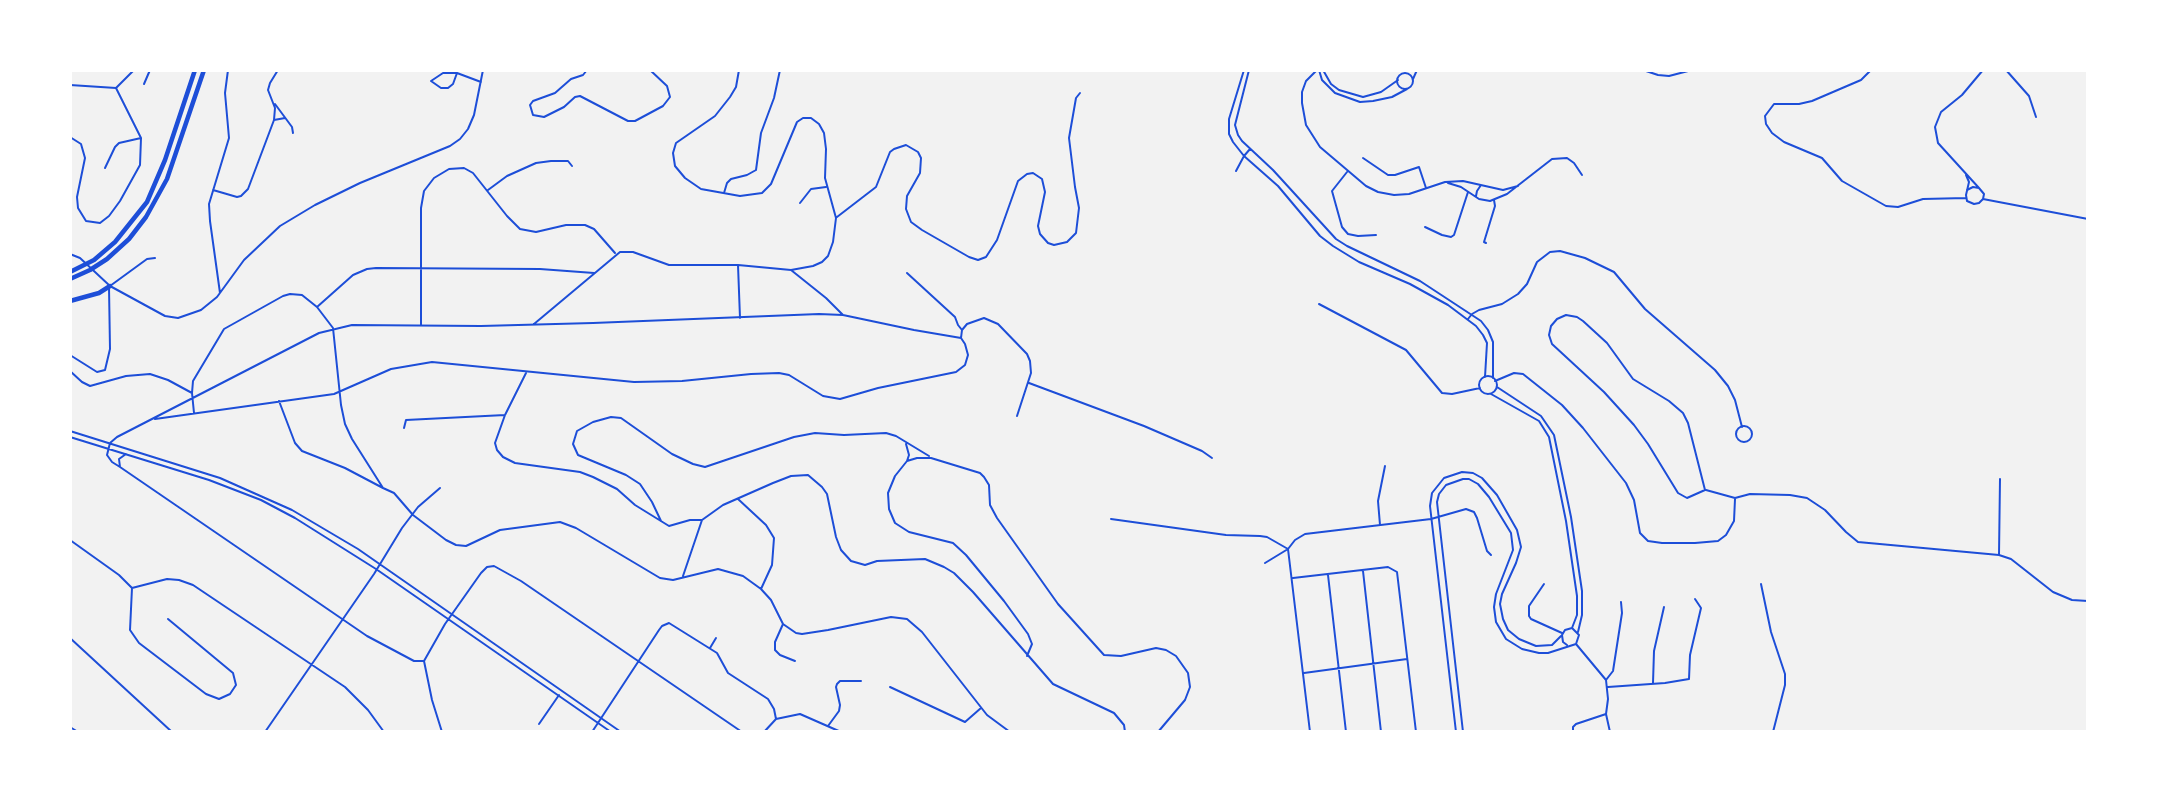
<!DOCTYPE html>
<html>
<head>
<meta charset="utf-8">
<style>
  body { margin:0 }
  #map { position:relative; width:2158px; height:802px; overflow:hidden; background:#f2f2f2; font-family:"IBM Plex Serif",serif }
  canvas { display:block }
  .frame { position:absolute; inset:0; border:72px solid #fff; pointer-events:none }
</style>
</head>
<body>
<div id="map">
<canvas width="2158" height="802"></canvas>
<div class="frame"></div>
</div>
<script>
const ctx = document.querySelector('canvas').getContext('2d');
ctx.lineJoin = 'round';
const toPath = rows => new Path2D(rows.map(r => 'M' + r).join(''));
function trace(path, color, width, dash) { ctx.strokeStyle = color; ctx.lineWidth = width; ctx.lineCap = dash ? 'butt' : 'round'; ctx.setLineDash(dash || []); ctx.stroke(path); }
trace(toPath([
  [587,70,583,75,571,79,555,93,533,101,530,105,533,115,544,117,564,107,575,97,580,96,628,121,635,121,663,106,670,97,667,86,650,70],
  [1244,70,1229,119,1229,134,1233,142,1244,156,1278,186,1320,236,1333,246,1359,262,1410,284,1448,305,1476,326,1483,335,1487,343,1485,377],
  [1249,70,1235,125,1238,135,1242,141,1273,170,1336,239,1347,246,1420,281,1481,321,1488,330,1493,342,1493,378],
  [1317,70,1306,81,1302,92,1302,103,1306,125,1320,147,1366,186,1378,192,1394,195,1409,194,1445,182,1463,181,1503,190,1518,186],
  [1319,70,1322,80,1335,93,1360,102,1373,101,1392,97,1407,89],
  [1323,70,1331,84,1339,90,1363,97,1381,92,1398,80],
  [1643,70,1658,75,1669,76,1692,70],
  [1658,70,1665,70],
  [1714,70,1735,70],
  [1871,70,1861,80,1812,101,1799,104,1774,104,1765,116,1766,124,1772,133,1784,142,1822,158,1842,181,1886,206,1898,207,1923,199,1966,198],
  [2006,70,2029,96,2036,117],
  [457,73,453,84,448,88,441,88,431,81,443,73,457,73,481,82],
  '1397 81a8 8 0 1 1 16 0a8 8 0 1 1-16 0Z',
  [1413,79,1417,70],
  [144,84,150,70],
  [70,85,116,88,134,70],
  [275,104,292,127,293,133],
  [274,120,285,118],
  [70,137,81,144,85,158,77,197,78,208,86,221,100,223,109,216,120,201,140,165,141,138,116,88],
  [1363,158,1388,175,1395,175,1419,167,1426,188],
  [105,168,115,147,119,143,141,138],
  [1236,171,1244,156,1250,149],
  [1347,172,1332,191,1342,227,1348,234,1358,236,1376,235],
  [1966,175,1969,182,1966,195,1967,201,1974,204,1979,203,1983,199],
  [1448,183,1461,187,1479,199,1490,201,1507,194,1552,159,1567,158,1574,163,1582,175],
  [1979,188,1938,143,1935,127,1941,112,1962,95,1983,70],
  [213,190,237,197,241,196,248,189,274,120,275,108,268,90,270,83,278,70],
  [488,190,507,176,536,163,551,161,568,161,572,166],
  [1967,190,1973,187,1979,188,1984,194,1983,199],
  [724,193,727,183,731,179,747,175,756,170,761,133,774,98,780,70],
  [1476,196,1477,191,1481,185],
  [1983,199,2088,219],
  [800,203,811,189,826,187],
  [837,217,876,187,890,152,894,149,906,145,918,152,921,158,920,173,907,196,906,209,911,222,922,230,969,257,978,260,986,257,997,240,1018,181,1027,174,1033,173,1042,179,1045,192,1038,226,1040,234,1048,243,1054,245,1067,242,1076,233,1079,208,1075,187,1069,138,1076,98,1080,93],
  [1425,227,1442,235,1451,237,1454,235,1468,192],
  [1486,243,1484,242,1495,206,1494,200],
  [70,254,80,258,110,286,165,316,178,318,201,310,217,297,244,260,280,226,315,205,360,183,450,146,460,139,468,129,474,115,483,70],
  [738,265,740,318],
  [791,270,826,298,843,315],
  [907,273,955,317,958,325,962,330],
  [110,286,147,259,155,258],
  [220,293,210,221,209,204,229,138,225,93,228,70],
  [1319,304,1406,350,1442,393,1452,394,1480,388],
  [317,307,353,275,367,269,376,268,540,269,594,273],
  [1566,315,1577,317,1583,321,1607,343,1633,379,1669,401,1683,413,1688,423,1705,490,1687,498,1678,493,1648,444,1634,425,1604,392,1552,344,1549,335,1551,326,1557,319,1566,315],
  [1468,319,1472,314,1479,310,1502,304,1518,294,1527,284,1537,262,1550,252,1560,251,1585,258,1614,272,1645,309,1715,370,1728,386,1735,400,1742,427],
  [534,324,620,252,633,252,669,265,738,265,791,270,813,266,822,262,828,256,833,242,836,218,825,178,826,149,824,133,819,124,811,118,803,118,797,122,771,184,762,193,740,196,701,189,685,178,675,166,673,153,676,143,715,116,730,97,736,87,739,70],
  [421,325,421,208,424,191,434,178,449,169,464,168,473,173,507,216,520,229,536,232,566,225,585,225,594,229,615,253],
  [961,338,962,330,967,324,984,318,998,324,1027,354,1030,361,1031,373,1017,416],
  [70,355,97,372,105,370,110,349,109,287],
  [70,371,82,382,90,386,126,376,150,374,168,380,192,393],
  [526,373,505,415,495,443,497,450,503,457,515,463,580,472,593,477,617,489,635,505,669,526,690,520,702,520],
  '1479 385a9 9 0 1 1 18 0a9 9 0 1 1-18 0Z',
  [1495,381,1514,373,1523,374,1562,405,1583,428,1626,483,1634,500,1640,533,1648,541,1662,543,1695,543,1718,541,1726,535,1734,521,1735,499],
  [1029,383,1144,426,1202,451,1212,458],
  [1497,387,1541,416,1554,435,1571,517,1582,591,1582,615,1578,632],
  [1491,394,1539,421,1549,437,1566,521,1577,596,1577,615,1572,628],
  [279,401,295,443,302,451,345,468,383,488],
  [194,413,192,393,193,381,224,329,283,296,290,294,302,295,317,307,333,328,341,405,345,424,352,439,383,488,394,493,413,515,446,540,456,545,466,546,500,530,560,522,576,528,660,578,673,580,718,569,743,576,761,589,771,600,783,624,796,633,802,634,828,630,891,617,907,619,922,632,987,715,1010,732],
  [155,419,334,394,391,369,432,362,634,382,682,381,751,374,779,373,789,375,823,396,840,399,878,388,956,372,965,365,968,355,965,344,961,338],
  '1736 434a8 8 0 1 1 16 0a8 8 0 1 1-16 0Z',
  [404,428,406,420,505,415],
  [70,431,220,478,292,510,358,549,621,732],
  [70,437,209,480,261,500,295,518,376,569,611,732],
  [906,444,909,455,907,461],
  [126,454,119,459,120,467,367,636,414,661,424,661,445,624,481,573,487,567,494,566,521,581,742,732],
  [120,467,112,462,107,455,110,443,117,437,319,333,352,325,481,326,593,323,819,314,843,315,914,330,961,338],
  [1706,490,1735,498],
  [1735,498,1750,494,1790,495,1807,498,1825,510,1846,532,1858,542,1999,555,2011,559,2053,592,2072,600,2088,601],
  [738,499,766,525,774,538,772,565,761,589],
  [1111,519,1226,535,1260,536,1267,537,1288,549],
  [702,520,723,505,773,483,791,476,808,475,822,487,827,494,836,537,841,550,851,561,865,565,877,561,925,559,944,567,954,573,973,592,1053,684,1114,713,1124,725,1125,732],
  [661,521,652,502,640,484,626,475,578,455,573,444,577,431,593,422,611,417,621,418,672,454,693,464,705,467,794,437,815,433,844,435,886,433,896,436,929,456],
  [1380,525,1378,501,1385,466],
  [70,540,119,575,132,588],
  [1288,549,1295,540,1305,534,1431,519,1466,509,1474,512,1477,518,1487,551,1491,555],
  [1288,549,1310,732],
  [1999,555,2000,479],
  [1265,563,1288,549],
  [1363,571,1381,732],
  [1328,575,1346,732],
  [683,576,702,520],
  [1293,578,1388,567,1397,572,1416,732],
  [1544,584,1529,606,1529,616,1531,619,1562,633],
  [1761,584,1771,632,1785,674,1785,685,1773,732],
  [132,588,167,579,179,580,193,585,345,687,368,710,384,732],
  [132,588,130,630,139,643,206,694,219,699,230,694,236,685,233,673,168,619],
  [783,624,775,642,775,650,780,655,795,661],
  [70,638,172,732],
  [1576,644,1606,680,1608,699,1606,714,1610,732],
  [710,648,716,638],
  [1027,656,1032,644,1028,634,1004,601,966,555,953,543,909,532,895,523,889,509,888,493,895,476,907,461,917,458,931,458,980,473,984,477,989,485,990,505,997,518,1058,604,1104,655,1121,656,1156,648,1166,650,1176,656,1188,673,1190,687,1185,700,1158,732],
  [424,661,432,700,442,732],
  [1304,673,1407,659],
  [1606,680,1613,671,1622,613,1621,602],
  [1653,683,1654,651,1664,607],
  [890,687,965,722,981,708],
  [1608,687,1665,683,1689,679,1690,655,1701,608,1695,599],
  [539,724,559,695],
  [828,726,839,711,840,705,836,687,837,684,840,681,861,681],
  [70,727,78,732],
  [265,732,374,574,402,528,418,507,440,488],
  [592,732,659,630,662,626,669,623,717,653,728,673,768,699,774,709,776,719],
  [764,732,776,719,800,714,841,732],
  [1288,732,1290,732],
  [1456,732,1430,506,1432,493,1444,478,1462,472,1473,473,1482,478,1497,495,1517,530,1521,547,1516,563,1502,594,1500,604,1503,619,1508,630,1519,639,1536,646,1552,645,1561,636],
  [1463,732,1437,502,1439,494,1446,485,1463,479,1469,479,1478,484,1489,497,1511,533,1513,550,1496,594,1494,607,1496,622,1506,639,1522,649,1539,653,1548,653,1576,644,1579,635,1572,628,1565,630,1562,635,1563,642,1567,645],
  [1573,732,1573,727,1576,724,1606,714]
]), '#1d4ed8', 2);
trace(toPath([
  [70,272,94,260,115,242,147,202,165,160,195,70],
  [70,279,90,270,107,259,129,239,146,217,167,179,204,70],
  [70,301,99,293,110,286]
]), '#1d4ed8', 4.5);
</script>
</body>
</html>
